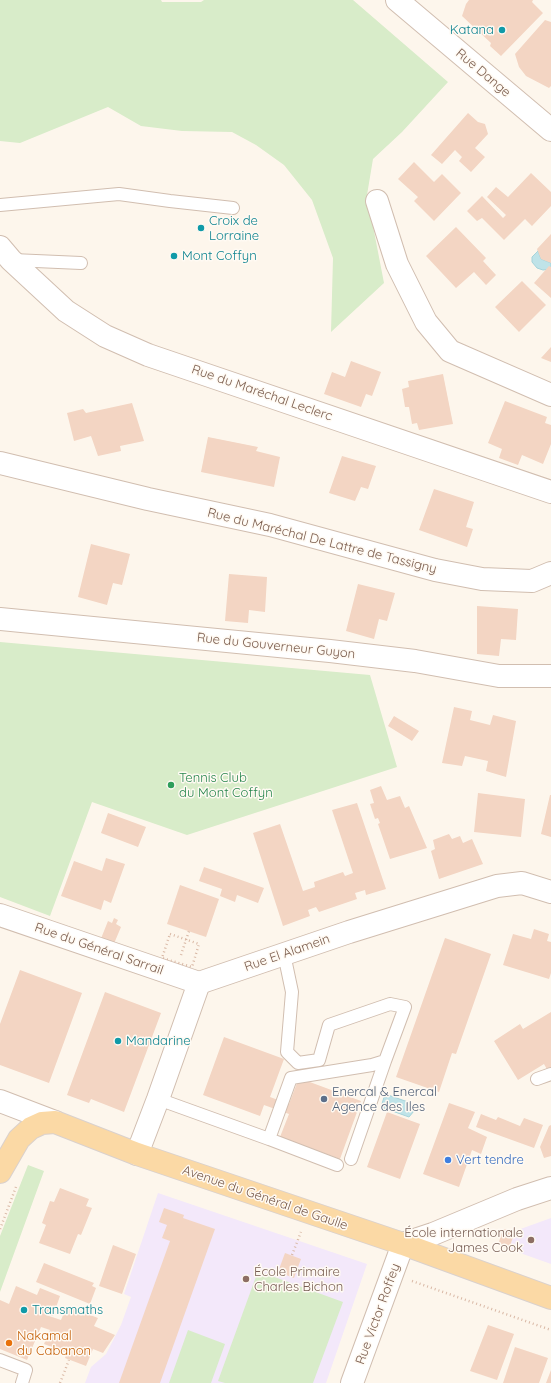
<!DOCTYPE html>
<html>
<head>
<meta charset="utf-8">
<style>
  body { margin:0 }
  canvas { display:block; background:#fdf6ec }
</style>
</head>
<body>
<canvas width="551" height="1383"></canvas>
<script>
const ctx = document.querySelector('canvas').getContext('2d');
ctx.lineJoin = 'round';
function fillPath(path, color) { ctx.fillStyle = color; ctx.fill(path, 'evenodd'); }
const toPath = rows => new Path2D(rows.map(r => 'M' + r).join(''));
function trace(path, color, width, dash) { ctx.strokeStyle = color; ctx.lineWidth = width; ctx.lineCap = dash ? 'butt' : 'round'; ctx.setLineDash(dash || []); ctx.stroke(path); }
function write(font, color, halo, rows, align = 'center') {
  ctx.font = font + ' Quicksand,sans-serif'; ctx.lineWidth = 3; ctx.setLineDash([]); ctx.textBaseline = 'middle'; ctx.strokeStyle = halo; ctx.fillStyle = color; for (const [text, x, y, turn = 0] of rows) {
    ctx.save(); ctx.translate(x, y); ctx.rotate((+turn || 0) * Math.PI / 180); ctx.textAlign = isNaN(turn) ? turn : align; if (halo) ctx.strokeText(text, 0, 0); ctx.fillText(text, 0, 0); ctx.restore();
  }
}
fillPath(toPath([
  [158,1193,367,1264,326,1383,85,1383,91,1367,106,1354,121,1325,131,1297,124,1294],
  [551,1218,551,1264,509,1249,515,1231]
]), '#f3e8fa');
fillPath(toPath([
  [0,0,161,0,162,2,201,2,204,0,353,0,448,82,402,132,373,159,367,195,384,283,331,332,333,258,312,200,284,165,256,145,232,132,182,131,141,126,108,107,20,143,0,141],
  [0,642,370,675,397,767,187,835,92,802,50,916,0,897],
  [28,1165,44,1171,0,1292,0,1236],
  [258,1271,343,1302,313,1383,225,1383,218,1381],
  [188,1330,225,1344,211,1383,169,1383]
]), '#d8ecc9');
const water = toPath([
  [538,251,541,259,551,263,551,269,543,270,537,268,532,262,532,257,538,251],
  [385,1094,411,1103,414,1111,409,1117,381,1107,385,1094]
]);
fillPath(water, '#bfe3e8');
trace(water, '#a5d3da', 1);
fillPath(toPath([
  [469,0,533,0,532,2,543,13,501,56,490,46,491,43,462,16,466,4],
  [545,20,551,22,551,86,549,88,526,76,519,67,515,54],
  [468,113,478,122,485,124,488,134,475,148,485,157,471,172,459,161,462,157,455,150,442,164,431,155],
  [414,162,434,182,442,174,461,193,434,221,414,201,418,197,398,179],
  [531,173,551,192,551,206,532,226,525,219,504,240,482,218,477,221,467,211,482,196,503,218,506,215,487,197,496,187,508,197],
  [456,227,486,258,483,261,496,275,486,285,474,272,456,288,426,256],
  [551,234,551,263,541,259,537,249],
  [549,266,551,267,551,298,534,283],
  [522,281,546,305,519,332,495,307],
  [551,347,551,362,541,358],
  [351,361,381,372,372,396,366,394,361,407,324,394,332,372,345,377],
  [443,374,453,424,419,430,417,423,412,424,409,407,405,407,402,389,409,387,408,381],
  [505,401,547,417,545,423,551,425,551,444,543,464,522,455,518,465,499,458,502,449,488,443],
  [132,403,144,441,120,446,121,451,98,456,91,436,74,441,67,413,83,409,86,413],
  [208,437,258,447,256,451,280,457,274,487,201,472],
  [342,456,376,466,368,489,361,487,355,501,329,493],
  [434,489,474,502,466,527,473,529,467,547,419,530],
  [91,544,130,554,122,585,113,583,107,605,78,597],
  [229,574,267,577,265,612,249,610,248,623,225,621],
  [358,584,395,593,387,621,379,619,374,639,346,631],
  [477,606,518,609,516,640,501,639,499,656,477,654],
  [454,707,472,711,470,720,490,725,493,715,516,721,506,777,486,771,488,761,465,756,462,766,442,763],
  [394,716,419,731,412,741,388,726],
  [381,786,387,800,400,796,405,808,409,806,427,848,390,859,378,824,380,823,378,818,375,819,370,804,374,803,370,790],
  [478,793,525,799,521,837,474,832],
  [550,795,551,795,551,837,541,834],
  [357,803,386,889,366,895,365,890,355,893,357,899,319,912,316,907,308,910,310,916,283,926,253,833,280,824,303,891,315,887,314,882,343,872,345,876,353,873,332,810],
  [108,813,146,827,138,847,101,833],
  [449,834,452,839,460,836,463,843,472,839,483,864,439,879,431,851,435,849,433,840],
  [106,858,125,864,111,903,104,900,101,910,61,896,74,861,102,871],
  [204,867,264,888,258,903,237,895,235,902,220,896,222,889,199,881],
  [180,885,219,899,206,937,167,924],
  [114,918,118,920,116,924,121,927,113,946,100,941,108,921,112,923],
  [534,929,549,934,547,941,551,942,551,973,549,979,503,965,513,934,531,939],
  [445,938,491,954,456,1054,452,1053,439,1092,396,1077],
  [20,970,82,993,49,1083,0,1065,0,1024],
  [105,992,161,1013,124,1112,91,1099,89,1103,67,1095],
  [551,1012,551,1072,549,1073,544,1064,518,1080,494,1041,520,1024,523,1029],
  [224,1037,284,1059,270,1097,289,1104,299,1078,361,1101,340,1159,280,1137,289,1114,264,1105,260,1116,203,1095],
  [449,1103,475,1112,468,1128,487,1137,481,1154,472,1150,459,1187,423,1174],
  [387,1112,420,1124,400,1179,367,1167],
  [481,1114,496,1120,498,1117,520,1126,524,1118,543,1125,534,1148,476,1127],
  [551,1125,551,1156,544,1158,540,1147,549,1126],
  [60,1188,89,1199,86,1206,92,1208,81,1235,78,1234,70,1254,39,1243,46,1225,42,1223,50,1201,54,1202],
  [164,1208,184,1215,183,1218,215,1229,160,1383,119,1383,170,1241,162,1238,167,1225,159,1222],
  [503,1229,515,1231,509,1249,498,1245],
  [113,1245,136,1254,122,1294,99,1286],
  [285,1253,301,1259,294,1278,278,1272],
  [44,1263,94,1283,92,1286,96,1288,90,1304,36,1282],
  [16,1286,37,1295,40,1288,60,1296,53,1316,46,1313,46,1315,61,1320,67,1306,98,1318,94,1326,115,1335,103,1353,93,1349,86,1366,65,1358,67,1353,44,1344,50,1330,41,1327,27,1360,0,1349,0,1300,9,1304],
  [488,1325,514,1334,497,1380,470,1371],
  [515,1347,548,1358,539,1383,503,1383],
  [551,1370,551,1383,546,1383]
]), '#f3d5c3');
const service = toPath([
  [0,205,119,194,170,201,233,208],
  [13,260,81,263],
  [537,1079,551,1074],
  [158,1099,269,1139,291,1078,372,1065,385,1061,405,1007,390,1004,329,1025,319,1060,298,1063,287,1052,292,992,284,954],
  [269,1139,337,1165],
  [351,1159,385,1061],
  [0,1360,26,1370,22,1383]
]);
const minor = toPath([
  [377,201,397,264,426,322,450,351,551,395],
  [0,247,11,260,66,311,105,336,148,355,551,492],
  [0,463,148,499,270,525,435,570,482,579,532,581,551,573],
  [0,619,330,651,415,661,499,676,551,676],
  [0,1101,55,1122],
  [137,1154,158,1099,199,983],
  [352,1383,403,1244,433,1234,517,1199,551,1188]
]);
const tertiary = toPath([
  [397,0,551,130],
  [0,915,199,983,349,932,497,886,522,883,551,892]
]);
const primary = toPath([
  [0,1172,19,1139,31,1128,42,1123,55,1122,137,1154,403,1244,551,1298]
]);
trace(service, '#d1beb0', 14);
trace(minor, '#d1beb0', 24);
trace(tertiary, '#d1beb0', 24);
trace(primary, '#dad1cd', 24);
trace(toPath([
  [170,934,199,944,192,967,162,958,170,934],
  [181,955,189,931],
  [0,1229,16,1187],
  [292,1255,301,1232],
  [412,1281,551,1330],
  [60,1383,69,1360]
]), '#d9b8a5', 2.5, [1, 3]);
trace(service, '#fff', 12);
trace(minor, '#fff', 22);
trace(tertiary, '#fff', 22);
trace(primary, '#fbd9a5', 22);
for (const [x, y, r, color] of [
  [502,30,4,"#0f9aa8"],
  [201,228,4,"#0f9aa8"],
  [174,256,4,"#0f9aa8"],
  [171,785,4,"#2e9e5b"],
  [118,1041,4,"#0f9aa8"],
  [324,1099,4,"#5c6f8a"],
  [448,1160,4,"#3f7fe0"],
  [531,1240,4,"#8d6e63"],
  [246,1279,4,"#8d6e63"],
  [24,1310,4,"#0f9aa8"],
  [9,1343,4,"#e8710a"]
]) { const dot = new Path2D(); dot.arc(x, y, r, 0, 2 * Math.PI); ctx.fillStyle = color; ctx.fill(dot); trace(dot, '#fffaf3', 1.5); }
write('13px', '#0d838f', '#fffaf3', [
  ["Katana",494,30,"right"],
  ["Croix de",209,221],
  ["Lorraine",209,236],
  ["Mont Coffyn",182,256],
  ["Mandarine",126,1041],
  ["Transmaths",32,1310]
], 'left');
write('13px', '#7a5c4d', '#fffaf3', [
  ["Rue Dange",483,73,40],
  ["Rue du Maréchal Leclerc",262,393,19],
  ["Rue du Maréchal De Lattre de Tassigny",322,541,14],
  ["Rue du Gouverneur Guyon",276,646,6],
  ["Rue du Général Sarrail",99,949,19],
  ["Rue El Alamein",287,953,-19],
  ["Avenue du Général de Gaulle",265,1198,19],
  ["Rue Victor Roffey",378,1314,-70]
]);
write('13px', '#27864d', '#fffaf3', [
  ["Tennis Club",179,778],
  ["du Mont Coffyn",179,793]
], 'left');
write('13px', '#4e5e75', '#fffaf3', [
  ["Enercal & Enercal",332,1092],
  ["Agence des Iles",332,1107]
], 'left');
write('13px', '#366cbe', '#fffaf3', [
  ["Vert tendre",456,1160]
], 'left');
write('13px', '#785e54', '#fffaf3', [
  ["École internationale",523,1233],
  ["James Cook",523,1248],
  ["École Primaire",254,1272,"left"],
  ["Charles Bichon",254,1287,"left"]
], 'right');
write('13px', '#c56008', '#fffaf3', [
  ["Nakamal",17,1336],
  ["du Cabanon",17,1351]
], 'left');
</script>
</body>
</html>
